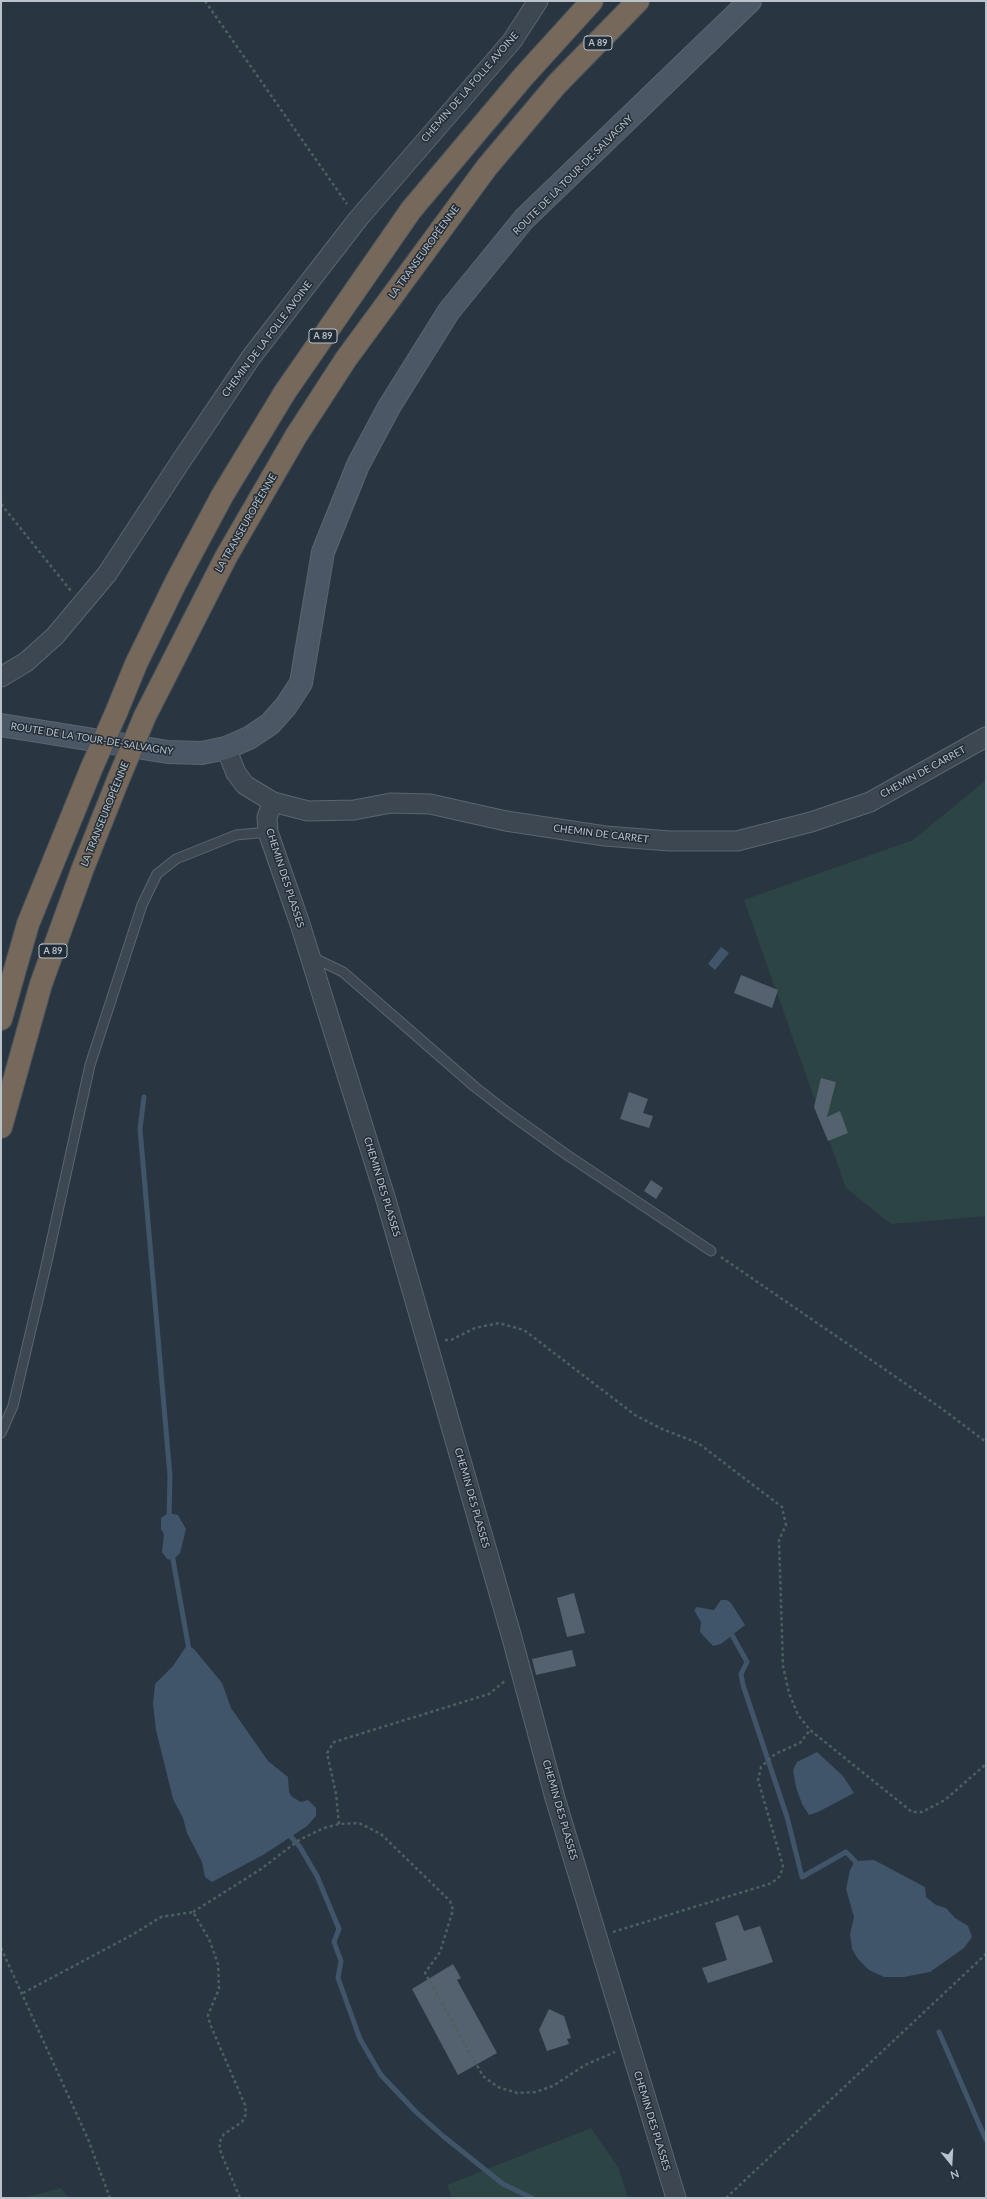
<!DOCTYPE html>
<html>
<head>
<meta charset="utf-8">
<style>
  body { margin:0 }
  #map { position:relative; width:987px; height:2199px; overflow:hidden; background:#293641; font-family:Lato,sans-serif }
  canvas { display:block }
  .frame { position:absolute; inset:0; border:2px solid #bac2cb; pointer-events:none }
  .north { position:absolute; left:931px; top:2143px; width:40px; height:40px; -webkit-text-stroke:3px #212c36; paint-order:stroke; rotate:162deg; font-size:11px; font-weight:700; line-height:16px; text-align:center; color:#bac2cb }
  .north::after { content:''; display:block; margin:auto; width:14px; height:18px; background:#bac2cb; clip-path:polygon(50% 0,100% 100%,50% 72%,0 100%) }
</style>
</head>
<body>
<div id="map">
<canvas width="987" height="2199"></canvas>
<div class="frame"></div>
<div class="north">N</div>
</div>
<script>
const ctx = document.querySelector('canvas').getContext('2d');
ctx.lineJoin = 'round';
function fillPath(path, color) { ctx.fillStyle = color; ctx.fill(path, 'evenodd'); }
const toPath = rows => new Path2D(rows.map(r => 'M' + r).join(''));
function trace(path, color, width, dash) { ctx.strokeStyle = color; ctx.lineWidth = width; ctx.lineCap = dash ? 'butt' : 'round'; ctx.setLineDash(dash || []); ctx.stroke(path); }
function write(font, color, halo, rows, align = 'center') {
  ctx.font = font + ' Lato,sans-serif'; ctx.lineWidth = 3; ctx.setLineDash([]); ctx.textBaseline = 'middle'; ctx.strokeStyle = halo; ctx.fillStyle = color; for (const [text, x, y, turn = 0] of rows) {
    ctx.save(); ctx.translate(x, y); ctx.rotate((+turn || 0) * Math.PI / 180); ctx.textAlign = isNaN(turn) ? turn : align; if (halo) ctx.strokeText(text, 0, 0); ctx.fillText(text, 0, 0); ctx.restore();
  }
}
fillPath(toPath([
  [986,780,986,1216,891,1224,846,1188,744,900,913,840],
  [591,2128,618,2167,628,2198,452,2198,447,2185],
  [61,2188,69,2198,24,2198]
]), '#2c4443');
fillPath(toPath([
  [721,947,729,953,715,970,708,964],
  [168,1513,178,1515,186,1529,180,1553,173,1560,167,1559,162,1552,164,1534,161,1529,161,1518],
  [721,1600,727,1600,731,1603,745,1625,721,1644,713,1646,700,1632,701,1622,694,1610,697,1607,714,1610],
  [187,1645,194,1649,222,1683,231,1708,268,1761,288,1777,289,1792,292,1797,301,1802,308,1800,316,1808,316,1816,307,1826,263,1855,212,1882,205,1877,202,1862,187,1833,183,1818,173,1799,156,1730,153,1704,155,1684,173,1666],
  [817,1752,843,1776,854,1793,818,1812,809,1815,802,1804,796,1787,793,1770,797,1762],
  [874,1860,925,1887,926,1897,936,1905,946,1908,955,1918,968,1926,972,1937,964,1948,930,1972,904,1977,884,1977,869,1970,858,1959,852,1949,850,1934,854,1917,846,1889,850,1870,855,1861]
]), '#405569');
trace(toPath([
  [144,1097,140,1129,170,1476,169,1518],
  [172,1554,189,1650],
  [732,1635,747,1662,741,1674,743,1685,787,1817,802,1877,846,1852,855,1861,857,1867],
  [286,1831,300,1847,317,1876,339,1929,334,1942,341,1961,338,1978,360,2039,381,2075,416,2112,443,2136,503,2184,532,2198],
  [939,2032,986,2140]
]), '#405569', 5);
fillPath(toPath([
  [741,975,778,990,772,1008,734,993],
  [821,1078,836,1082,827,1117,840,1111,848,1133,828,1141,814,1107],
  [629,1092,648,1099,643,1113,653,1116,649,1128,620,1119],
  [651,1180,663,1188,656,1199,644,1191],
  [574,1593,585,1633,567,1637,557,1598],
  [572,1650,576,1666,536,1675,532,1659],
  [738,1915,744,1931,760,1926,773,1962,708,1983,702,1968,727,1960,715,1923],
  [453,1964,461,1978,457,1980,497,2053,458,2075,412,1989],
  [549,2009,564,2016,571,2038,567,2039,569,2044,547,2051,539,2030]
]), '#54616e');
const lane = toPath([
  [312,957,343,972,475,1087,507,1112,567,1155,711,1251],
  [1,1433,13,1406,46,1266,90,1065,142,905,157,874,176,859,236,835,268,832]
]);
const street = toPath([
  [1,677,26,662,55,636,107,574,181,461,252,356,358,219,512,41,538,1],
  [226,748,236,773,245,785,273,802,308,811,354,810,391,803,430,804,506,821,605,836,670,841,737,841,811,822,870,802,986,737],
  [273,802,267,817,268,832,300,924,386,1200,512,1638,555,1798,676,2198]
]);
const secondary = toPath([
  [1,725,168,752,202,753,226,748,249,738,270,724,286,706,301,683,323,552,358,465,389,407,449,311,524,219,750,1]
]);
const highway = toPath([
  [116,713,136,664,176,582,222,496,285,392,411,210,523,77,592,1],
  [145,716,226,557,296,436,346,359,487,167,557,84,638,1],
  [1,1019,28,924,92,767],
  [1,1127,41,984,83,868,118,780]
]);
trace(lane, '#5b656e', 11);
trace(street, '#5b656e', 21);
trace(secondary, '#5b656e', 24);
trace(highway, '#47525b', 24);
trace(toPath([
  [205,1,347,204],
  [1,504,71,591],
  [721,1257,941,1408,986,1442],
  [445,1340,451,1340,475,1328,499,1323,524,1330,635,1415,662,1429,698,1443,782,1507,786,1525,779,1540,783,1666,789,1693,798,1715,810,1730,912,1812,922,1812,945,1800,986,1764],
  [339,1824,336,1794,327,1753,334,1742,489,1694,506,1680],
  [193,1912,261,1869,299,1840,324,1828,339,1824,359,1823,381,1834,450,1901,453,1910,440,1952,425,1973,483,2076,498,2087,517,2093,535,2092,553,2086,585,2065,615,2052],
  [613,1932,772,1883,780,1876,783,1866,758,1780,761,1767,775,1754,800,1743,810,1730],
  [1,1948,88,2139,110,2198],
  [23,1993,132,1935,161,1917,193,1912,209,1939,218,1964,219,1989,208,2015,210,2024,245,2105,246,2114,242,2122,224,2134,219,2143,221,2153,240,2198],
  [726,2198,986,1954]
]), '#4b6060', 2.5, [3, 3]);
trace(lane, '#3d4751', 9);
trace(street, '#3d4751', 19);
trace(secondary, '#4b5764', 22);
trace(highway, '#76685a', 22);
const highwayBridge = toPath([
  [92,767,116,713],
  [118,780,145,716]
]);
trace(highwayBridge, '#47525b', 24, []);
trace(highwayBridge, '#76685a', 22);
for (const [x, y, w] of [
  [598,43,28],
  [323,336,28],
  [53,951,28]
]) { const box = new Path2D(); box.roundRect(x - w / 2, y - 7, w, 14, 3); ctx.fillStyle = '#212c36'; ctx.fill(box); trace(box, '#bac2cb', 1); }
write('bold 9px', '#bac2cb', null, [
  ["A 89",598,43],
  ["A 89",323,336],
  ["A 89",53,951]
]);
write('10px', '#bac2cb', '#212c36', [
  ["CHEMIN DE LA FOLLE AVOINE",470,87,-49],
  ["ROUTE DE LA TOUR-DE-SALVAGNY",573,175,-45],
  ["LA TRANSEUROPÉENNE",424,252,-54],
  ["CHEMIN DE LA FOLLE AVOINE",267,339,-53],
  ["LA TRANSEUROPÉENNE",246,523,-60],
  ["ROUTE DE LA TOUR-DE-SALVAGNY",92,739,9],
  ["CHEMIN DE CARRET",923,772,-29],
  ["LA TRANSEUROPÉENNE",105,814,-68],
  ["CHEMIN DE CARRET",601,834,7],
  ["CHEMIN DES PLASSES",285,878,72],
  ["CHEMIN DES PLASSES",382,1187,73],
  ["CHEMIN DES PLASSES",472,1498,74],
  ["CHEMIN DES PLASSES",560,1810,74],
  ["CHEMIN DES PLASSES",652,2121,73]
]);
</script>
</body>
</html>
